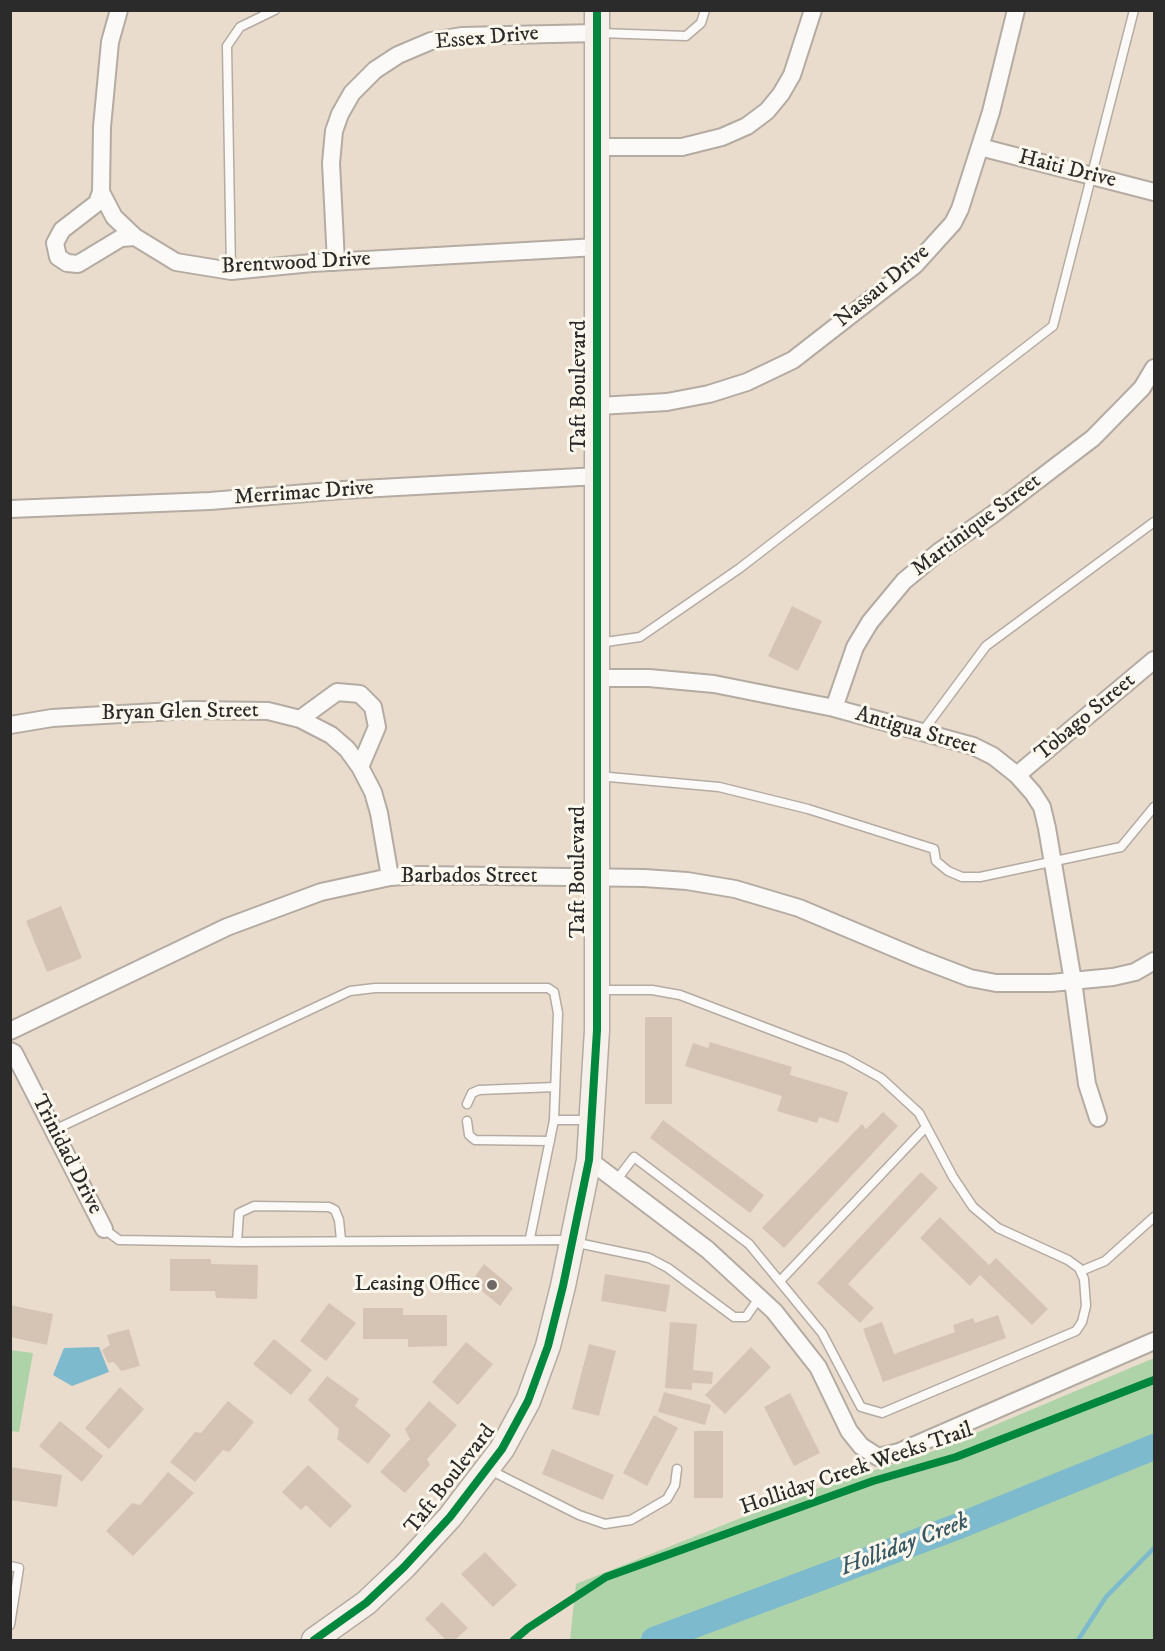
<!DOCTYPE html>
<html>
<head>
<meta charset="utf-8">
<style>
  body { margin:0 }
  #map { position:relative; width:1165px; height:1651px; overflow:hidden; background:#e9dccd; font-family:"IM FELL DW Pica",serif }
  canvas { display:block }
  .frame { position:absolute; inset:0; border:12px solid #2b2b2b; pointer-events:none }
</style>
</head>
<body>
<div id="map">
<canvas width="1165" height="1651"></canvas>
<div class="frame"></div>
</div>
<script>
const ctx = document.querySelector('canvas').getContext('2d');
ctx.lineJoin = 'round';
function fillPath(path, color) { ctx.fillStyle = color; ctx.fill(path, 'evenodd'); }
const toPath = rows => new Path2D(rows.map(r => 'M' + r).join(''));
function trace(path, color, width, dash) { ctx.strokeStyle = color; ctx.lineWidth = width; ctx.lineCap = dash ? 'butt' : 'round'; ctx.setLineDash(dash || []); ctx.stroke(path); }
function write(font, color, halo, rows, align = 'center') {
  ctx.font = font + ' "IM FELL DW Pica",serif'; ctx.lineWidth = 6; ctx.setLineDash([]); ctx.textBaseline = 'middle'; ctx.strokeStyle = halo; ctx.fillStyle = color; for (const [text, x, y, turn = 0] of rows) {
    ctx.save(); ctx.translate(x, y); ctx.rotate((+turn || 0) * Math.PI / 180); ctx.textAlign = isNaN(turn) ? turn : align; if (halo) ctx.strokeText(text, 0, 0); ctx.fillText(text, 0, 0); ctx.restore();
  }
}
fillPath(toPath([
  [10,1350,33,1353,19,1432,11,1431],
  [1154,1358,1154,1640,570,1640,576,1584,803,1493,931,1452]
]), '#afd3a8');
fillPath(toPath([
  [99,1347,109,1372,72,1386,53,1375,64,1348]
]), '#7ebace');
trace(toPath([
  [1078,1640,1106,1597,1154,1548]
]), '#7ebace', 4.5);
trace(toPath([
  [654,1640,959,1526,1154,1447]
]), '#7ebace', 26);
fillPath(toPath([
  [792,606,822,621,798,671,768,656],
  [61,906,82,958,47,972,26,921],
  [645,1017,672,1017,672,1104,645,1104],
  [710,1042,792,1067,790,1075,848,1092,838,1123,819,1117,817,1123,777,1111,782,1096,685,1066,693,1043,708,1048],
  [883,1112,898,1126,784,1248,762,1228,862,1124,866,1129],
  [663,1120,764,1195,750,1213,650,1138],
  [921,1172,938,1188,848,1284,874,1308,860,1323,817,1283],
  [940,1217,989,1265,996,1258,1048,1309,1032,1325,980,1275,970,1286,920,1238],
  [170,1259,211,1259,211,1264,258,1265,257,1299,216,1298,215,1291,170,1291],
  [484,1264,513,1288,500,1306,471,1282],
  [605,1274,670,1285,666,1312,601,1301],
  [329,1303,356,1323,326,1361,300,1341],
  [10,1305,53,1314,47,1345,10,1337],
  [363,1308,403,1308,403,1315,447,1315,447,1346,408,1347,408,1339,363,1339],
  [998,1315,1006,1338,883,1382,863,1329,882,1322,894,1354,955,1332,953,1325,973,1318,975,1323],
  [670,1322,697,1324,693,1370,713,1372,712,1384,692,1383,692,1390,665,1388],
  [129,1329,140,1366,121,1371,114,1362,108,1363,102,1350,110,1345,107,1335],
  [274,1339,312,1370,291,1395,253,1364],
  [466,1342,493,1364,458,1405,432,1382],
  [589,1344,616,1351,599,1416,572,1409],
  [751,1347,771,1367,725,1414,705,1395],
  [327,1376,359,1399,355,1406,391,1435,368,1464,337,1439,339,1429,308,1400],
  [120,1387,144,1409,109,1449,85,1428],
  [664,1392,711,1405,705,1425,658,1412],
  [790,1393,820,1453,794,1466,764,1407],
  [228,1401,254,1422,229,1452,223,1450,195,1482,170,1462,195,1432,201,1433],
  [429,1401,457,1425,427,1459,430,1465,405,1493,380,1472,410,1439,405,1429],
  [654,1415,678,1428,647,1486,623,1473],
  [60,1421,103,1456,82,1482,39,1446],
  [694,1431,723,1431,723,1498,694,1498],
  [552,1449,614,1475,603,1500,542,1474],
  [308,1465,352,1506,330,1528,306,1505,301,1510,282,1492],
  [10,1467,62,1475,57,1507,10,1500],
  [168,1472,194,1493,133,1556,106,1531,132,1503,140,1505],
  [485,1552,517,1585,493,1607,461,1574],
  [442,1602,468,1628,455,1640,446,1640,425,1619]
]), '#d5c4b3');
const lane = toPath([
  [600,33,686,36,701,23,705,10],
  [231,271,227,46,240,27,275,10],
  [599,643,640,637,740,568,1053,326,1134,10],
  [923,731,986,646,1154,522],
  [598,776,719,787,808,809,934,849,936,861,948,871,962,877,980,877,1121,847,1154,807],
  [600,990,652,990,680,995,845,1058,881,1078,919,1113,953,1177,973,1207,998,1228,1068,1260,1079,1268,1084,1279,1086,1306,1082,1322,1076,1331,882,1413,861,1407,822,1333,749,1244,634,1157,615,1182],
  [467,1104,472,1093,479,1090,555,1087],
  [554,1120,590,1120],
  [467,1121,469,1135,475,1140,550,1141],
  [54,1130,350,991,375,988,548,988,554,992,558,1013,554,1120,530,1238],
  [104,1229,119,1240,241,1242,569,1240],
  [237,1242,239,1213,254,1206,329,1207,335,1210,339,1220,341,1240],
  [573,1242,649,1258,668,1268,734,1317,746,1317,759,1298],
  [1081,1271,1105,1261,1154,1217],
  [780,1281,926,1127],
  [490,1470,579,1515,605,1524,631,1520,667,1499,675,1485,677,1469],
  [10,1566,19,1568,10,1625]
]);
const street = toPath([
  [119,10,110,42,102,127,101,192,114,217,135,237,176,262,231,271,312,263,597,247],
  [597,147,682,147,722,137,747,126,767,111,781,94,792,75,813,10],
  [980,147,1154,192],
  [101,192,97,203,62,230,55,243,58,257,67,263,78,264,121,238,135,237],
  [336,262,331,163,334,131,340,114,352,93,375,70,398,55,431,41,462,36,597,33],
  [599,406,667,402,709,394,747,382,793,360,915,265,953,223,960,209,991,112,1016,10],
  [10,509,210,501,343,490,598,476],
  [598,678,649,678,714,684,834,708,973,746,993,756,1017,775,1033,793,1042,807,1047,828,1073,981,1087,1084,1098,1118],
  [834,708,855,647,870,622,904,581,940,551,992,515,1093,438,1142,388,1154,368],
  [300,719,337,692,360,694,373,707,377,727,360,767],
  [10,725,52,718,191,710,268,711,300,719,331,735,347,749,360,767,373,792,379,813,390,877],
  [1017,775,1154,660],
  [10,1031,227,927,321,892,390,877,418,875,644,878,687,881,735,889,799,908,918,958,970,978,996,983,1051,983,1113,977,1135,972,1154,961],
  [10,1051,14,1053,104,1229],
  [589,1160,708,1250,774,1311,818,1367,849,1431,861,1446,878,1457,899,1452,1154,1341]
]);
const secondary = toPath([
  [314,1640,366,1603,404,1567,450,1517,502,1449,528,1401,548,1346,563,1286,589,1160,597,1030,597,10]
]);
trace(lane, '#b4aba2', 11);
trace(street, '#b4aba2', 20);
trace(secondary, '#b4aba2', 27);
trace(lane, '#fcfaf8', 8);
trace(street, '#fcfaf8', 16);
trace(secondary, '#f5f0ea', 24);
trace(toPath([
  [314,1640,366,1603,404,1567,450,1517,502,1449,528,1401,548,1346,563,1286,589,1160,597,1030,597,10],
  [514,1640,528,1628,606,1577,873,1481,956,1457,1154,1380]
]), '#00873e', 8);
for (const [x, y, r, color] of [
  [492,1285,6,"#6e6964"]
]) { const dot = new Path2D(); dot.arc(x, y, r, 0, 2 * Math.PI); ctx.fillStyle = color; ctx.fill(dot); trace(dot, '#fbf7ec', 2); }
write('22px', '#2b2b2b', '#fbf7ec', [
  ["Essex Drive",487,39,-5],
  ["Haiti Drive",1067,170,14],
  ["Brentwood Drive",296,264,-3],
  ["Nassau Drive",883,287,-40],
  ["Taft Boulevard",580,386,-90],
  ["Merrimac Drive",304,494,-4],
  ["Martinique Street",977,526,-37],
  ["Bryan Glen Street",180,713,-1],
  ["Tobago Street",1086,718,-40],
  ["Antigua Street",916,732,16],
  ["Taft Boulevard",579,872,-90],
  ["Barbados Street",469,877],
  ["Trinidad Drive",66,1155,63],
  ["Holliday Creek Weeks Trail",857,1470,-19],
  ["Taft Boulevard",451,1480,-52]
]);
write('22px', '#2b2b2b', '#fbf7ec', [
  ["Leasing Office",480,1285]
], 'right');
write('italic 24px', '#385864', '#fbf7ec', [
  ["Holliday Creek",905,1546,-21]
]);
</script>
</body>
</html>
